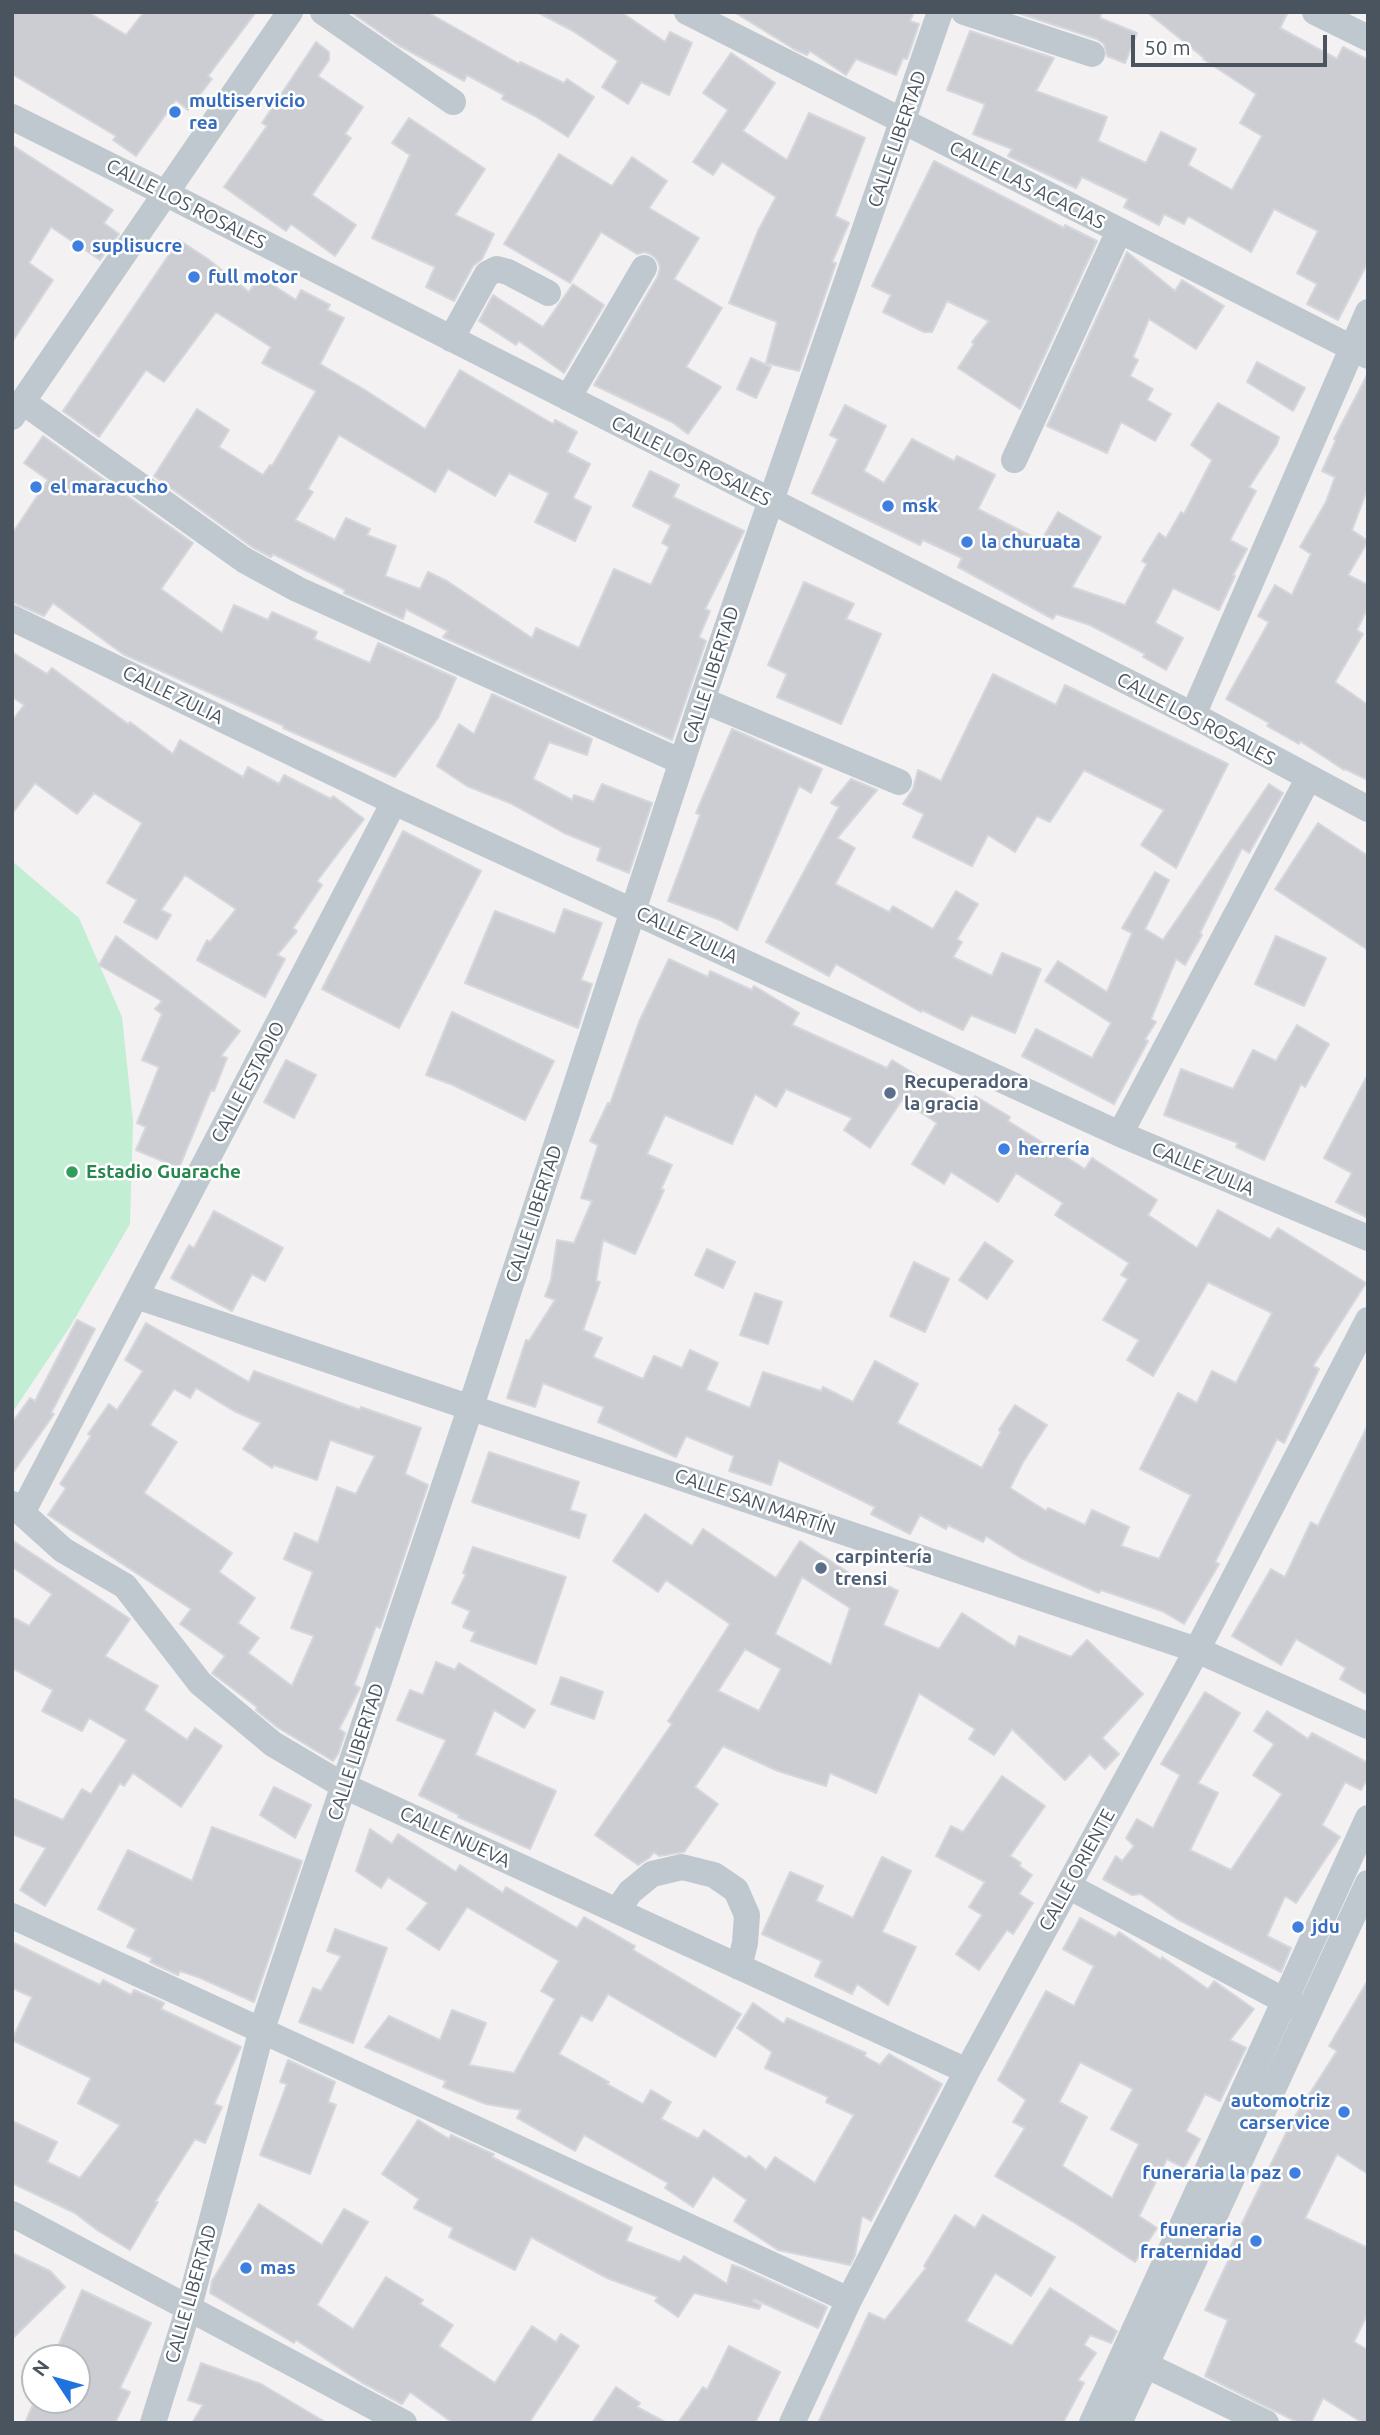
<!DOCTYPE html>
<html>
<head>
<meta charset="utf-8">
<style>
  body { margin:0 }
  #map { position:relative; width:1380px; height:2435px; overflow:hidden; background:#f3f1f1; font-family:Ubuntu,sans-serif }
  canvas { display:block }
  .frame { position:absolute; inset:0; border:14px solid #49545e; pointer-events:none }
  .north { position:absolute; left:21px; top:2344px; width:70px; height:70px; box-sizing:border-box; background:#fff; border:2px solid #b6bbbf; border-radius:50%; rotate:306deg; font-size:19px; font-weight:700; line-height:28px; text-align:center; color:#49545e }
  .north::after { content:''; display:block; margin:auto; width:24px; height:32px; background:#2073de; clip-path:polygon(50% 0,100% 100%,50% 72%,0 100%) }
  .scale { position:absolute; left:1131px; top:35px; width:196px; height:32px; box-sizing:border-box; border:4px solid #49545e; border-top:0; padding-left:9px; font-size:21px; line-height:24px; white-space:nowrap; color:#49545e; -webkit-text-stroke:5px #fff; paint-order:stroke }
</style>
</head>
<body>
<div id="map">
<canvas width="1380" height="2435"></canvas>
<div class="frame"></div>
<div class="north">N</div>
<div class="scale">50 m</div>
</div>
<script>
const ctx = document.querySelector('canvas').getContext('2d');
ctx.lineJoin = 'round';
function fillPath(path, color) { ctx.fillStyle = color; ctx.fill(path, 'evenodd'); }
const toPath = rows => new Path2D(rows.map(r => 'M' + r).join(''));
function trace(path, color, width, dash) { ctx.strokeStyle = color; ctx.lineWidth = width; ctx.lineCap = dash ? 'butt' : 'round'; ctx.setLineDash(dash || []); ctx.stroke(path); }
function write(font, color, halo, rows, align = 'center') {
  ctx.font = font + ' Ubuntu,sans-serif'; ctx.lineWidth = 5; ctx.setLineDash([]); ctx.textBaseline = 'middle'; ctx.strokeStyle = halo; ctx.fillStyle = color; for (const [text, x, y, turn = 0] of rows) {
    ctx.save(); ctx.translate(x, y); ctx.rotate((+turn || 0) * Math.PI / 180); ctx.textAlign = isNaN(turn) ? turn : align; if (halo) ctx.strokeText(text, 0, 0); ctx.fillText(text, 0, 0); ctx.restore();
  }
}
fillPath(toPath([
  [12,861,79,918,122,1017,133,1121,130,1224,71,1325,12,1413]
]), '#c2eed3');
const building = toPath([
  [12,12,88,12,126,35,144,12,256,12,208,76,212,79,188,110,176,100,136,156,113,140,116,136,12,74,12,12],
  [351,12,427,12,519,64,520,62,564,83,567,79,594,97,568,137,535,116,502,99,504,95,467,75,464,81,398,45,351,12],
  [537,12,621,12,665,42,670,32,692,43,669,95,641,82,628,104,602,87,618,61,573,31,537,12],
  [734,12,914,12,910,21,919,24,907,59,903,58,896,75,856,59,846,75,810,51,807,55,794,49,734,12],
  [1015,12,1102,12,1100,18,1137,33,1125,63,1107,56,1104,44,1097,39,1015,12],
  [1147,12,1288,12,1280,28,1337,59,1343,47,1368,60,1368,262,1338,320,1307,304,1317,284,1297,273,1318,231,1274,209,1251,252,1188,216,1184,224,1164,214,1159,225,1124,207,1128,199,1082,177,1076,188,1008,156,1012,149,973,134,985,104,947,90,970,31,1054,58,1036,91,1107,117,1098,141,1146,163,1161,132,1196,149,1188,165,1232,190,1262,136,1240,123,1256,94,1203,59,1204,58,1147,12],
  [316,42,329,52,329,60,318,76,363,107,345,134,351,138,312,195,356,225,335,256,291,224,286,231,224,187,267,126,262,123,316,42],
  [731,53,775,83,743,131,787,160,809,113,865,138,835,216,849,223,832,262,836,263,799,371,766,363,777,322,729,303,758,231,776,197,722,162,713,175,693,162,728,110,703,93,731,53],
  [409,118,485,169,455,215,494,234,482,259,473,266,454,301,426,287,435,267,372,238,410,155,392,143,409,118],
  [12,145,113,210,104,223,119,234,100,260,51,227,29,263,53,280,12,342,12,145],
  [559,154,612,186,632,157,667,181,649,208,699,238,674,279,722,308,686,367,721,387,688,434,672,422,594,385,658,276,660,267,657,260,652,255,645,252,637,254,601,232,570,283,504,244,559,154],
  [934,161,1064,228,1065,225,1097,241,1020,409,958,368,974,344,972,342,989,321,947,301,932,332,924,332,883,312,891,295,872,286,934,161],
  [179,240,208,259,249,292,259,276,296,300,301,290,330,305,327,310,344,318,320,364,365,390,425,429,460,370,553,424,555,420,577,432,567,452,590,464,573,498,591,507,575,541,535,522,549,493,509,473,495,496,448,469,435,492,339,435,308,489,313,492,295,520,335,540,346,518,370,529,367,535,396,546,385,576,420,589,428,572,447,581,532,638,536,628,579,648,614,569,651,585,669,547,662,543,671,525,633,506,650,471,679,485,673,497,744,531,705,609,710,611,699,637,706,641,672,740,443,637,448,631,406,609,403,619,344,593,345,590,273,554,271,557,252,547,154,476,197,409,229,430,219,447,263,475,270,465,272,466,316,391,262,363,271,347,216,312,164,382,146,370,99,437,63,411,179,240],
  [1127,252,1175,291,1182,280,1224,306,1196,349,1149,319,1133,357,1138,360,1130,376,1153,389,1147,400,1171,414,1155,441,1121,422,1107,453,1047,426,1127,252],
  [573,284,604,305,564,373,519,341,516,345,479,321,493,295,543,327,573,284],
  [751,358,771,367,756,398,737,389,751,358],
  [1257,362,1305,388,1293,411,1247,382,1257,362],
  [1368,373,1368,488,1352,530,1368,541,1348,575,1368,585,1368,607,1357,630,1363,634,1335,682,1368,705,1368,780,1345,769,1344,770,1300,741,1299,744,1267,726,1269,723,1226,699,1269,622,1258,616,1275,585,1292,595,1311,554,1300,547,1326,502,1335,477,1322,471,1336,440,1334,439,1368,373],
  [1218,403,1279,437,1277,444,1249,487,1256,491,1230,540,1247,549,1233,575,1235,576,1219,610,1173,588,1155,623,1183,638,1166,670,1143,657,1145,654,1090,625,1056,614,1053,619,958,567,962,558,923,540,920,545,812,493,838,439,830,435,845,405,886,426,864,471,884,483,912,439,954,461,957,456,995,475,978,509,1041,541,1058,512,1101,537,1072,587,1125,605,1147,564,1142,561,1159,533,1166,538,1181,512,1184,514,1212,460,1191,445,1218,403],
  [43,436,193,543,161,589,222,633,234,605,268,620,272,612,317,632,314,639,370,663,378,643,456,678,438,718,395,777,283,728,284,726,123,654,53,603,44,616,12,602,12,534,48,480,24,463,43,436],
  [804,582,854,604,846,619,881,634,841,724,777,697,787,674,768,665,804,582],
  [12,652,47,674,52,668,128,724,130,722,173,754,180,740,243,777,248,767,279,784,284,775,331,799,333,796,364,819,317,881,322,885,293,928,297,931,277,955,285,959,265,997,197,960,207,940,210,942,236,909,185,875,161,910,171,915,157,939,124,922,137,900,107,883,142,823,94,793,77,814,35,783,12,814,12,721,24,705,12,697,12,652],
  [993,674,1056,705,1065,685,1228,764,1176,868,1141,845,1164,810,1084,770,1050,822,1037,816,1015,852,988,835,972,866,913,837,924,814,903,804,913,789,918,770,941,781,993,674],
  [492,694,592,739,587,755,549,742,533,779,572,800,574,795,594,802,602,784,652,803,629,873,597,860,601,848,564,833,510,803,467,786,437,766,459,724,474,734,492,694],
  [732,729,822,769,811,793,799,786,737,930,720,920,668,901,700,815,696,813,732,729],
  [851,779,877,790,837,838,855,848,835,884,889,912,893,906,933,929,956,891,978,904,957,939,962,942,953,957,992,976,1002,953,1041,969,1015,1033,971,1015,963,1030,922,1010,921,1012,836,964,829,976,766,942,839,807,831,803,851,779],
  [1269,784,1283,793,1249,853,1242,848,1200,933,1202,935,1185,965,1176,959,1151,1019,1156,1022,1145,1039,1148,1041,1114,1104,1022,1056,1036,1029,1092,1058,1111,1023,1045,981,1058,961,1107,992,1132,933,1122,928,1155,872,1169,880,1145,929,1163,940,1269,784],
  [1318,823,1368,856,1368,950,1275,889,1318,823],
  [403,831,481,871,399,1028,322,989,403,831],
  [564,909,602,923,581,980,592,984,578,1028,465,983,495,911,555,934,564,909],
  [116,936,240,1031,221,1056,227,1058,214,1091,211,1090,179,1168,136,1150,146,1127,137,1123,159,1067,142,1060,162,1014,155,1009,162,1001,99,965,116,936],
  [1276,936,1326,958,1304,1006,1255,984,1276,936],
  [669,959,708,977,710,971,752,990,754,986,799,1013,792,1025,887,1068,892,1060,968,1107,975,1096,1010,1117,1008,1121,1085,1169,1092,1158,1157,1200,1148,1215,1197,1248,1218,1210,1270,1239,1278,1228,1366,1283,1313,1366,1319,1369,1284,1443,1277,1439,1215,1562,1219,1564,1184,1624,1162,1611,1101,1590,1099,1593,1021,1558,986,1536,983,1542,948,1525,946,1529,920,1515,910,1534,871,1514,875,1507,779,1460,771,1485,729,1471,734,1456,686,1436,676,1457,598,1422,604,1407,543,1383,535,1407,507,1398,526,1340,529,1341,555,1300,545,1296,551,1280,557,1240,574,1243,592,1201,581,1198,598,1145,590,1141,608,1103,610,1104,639,1022,669,959],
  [786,1089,852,1118,844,1130,870,1148,902,1100,937,1123,912,1164,944,1184,951,1172,998,1202,1016,1173,1063,1203,1055,1215,1129,1263,1121,1275,1128,1279,1103,1320,1139,1340,1127,1360,1153,1376,1208,1282,1272,1313,1236,1383,1212,1371,1197,1403,1178,1393,1140,1469,1191,1495,1159,1559,1121,1546,1129,1527,1092,1510,1085,1525,1048,1508,1046,1511,1010,1488,1023,1462,1047,1425,1015,1405,999,1430,1001,1432,982,1468,897,1423,918,1384,875,1361,853,1402,823,1387,821,1391,763,1372,750,1408,706,1390,718,1363,690,1350,682,1368,654,1356,643,1379,593,1357,602,1338,583,1330,600,1282,596,1281,603,1240,635,1254,664,1190,661,1189,672,1165,647,1154,665,1115,732,1144,755,1094,776,1107,786,1089],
  [452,1012,554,1061,525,1120,453,1085,426,1075,452,1012],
  [1297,1025,1329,1044,1305,1087,1301,1084,1264,1160,1236,1147,1238,1143,1164,1115,1181,1069,1233,1089,1253,1050,1276,1061,1297,1025],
  [286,1060,316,1075,294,1118,264,1102,286,1060],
  [1368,1074,1368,1218,1336,1202,1352,1173,1324,1158,1368,1074],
  [214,1211,283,1248,265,1281,252,1274,232,1311,171,1278,189,1245,194,1248,214,1211],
  [985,1242,1013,1261,987,1299,959,1280,985,1242],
  [707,1249,735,1262,723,1288,695,1275,707,1249],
  [914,1262,949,1279,925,1332,890,1316,914,1262],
  [755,1293,782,1302,768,1344,740,1335,755,1293],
  [77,1320,95,1329,51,1413,54,1414,12,1474,12,1423,30,1398,35,1401,77,1320],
  [146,1323,249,1382,254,1371,360,1410,361,1407,421,1428,405,1474,428,1485,380,1628,376,1626,354,1685,360,1688,339,1729,345,1733,338,1754,333,1761,277,1727,256,1710,257,1707,212,1673,225,1656,180,1624,191,1609,48,1515,66,1488,60,1484,91,1436,88,1434,109,1404,117,1410,143,1371,125,1360,146,1323],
  [196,1388,234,1411,261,1423,243,1449,272,1468,274,1465,317,1480,330,1440,375,1456,356,1494,337,1487,318,1543,295,1533,284,1559,313,1572,291,1628,314,1636,292,1686,248,1653,259,1638,238,1623,255,1598,219,1572,232,1553,144,1493,177,1442,150,1425,174,1389,190,1398,196,1388],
  [1368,1425,1368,1695,1340,1679,1346,1668,1296,1639,1281,1665,1232,1636,1271,1569,1285,1577,1311,1522,1318,1526,1368,1425],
  [489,1452,579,1482,570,1510,586,1515,579,1538,472,1502,489,1452],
  [645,1514,692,1546,703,1529,776,1578,800,1541,866,1584,870,1577,898,1591,883,1625,939,1649,962,1613,1015,1647,1019,1636,1071,1657,1087,1640,1143,1694,1102,1738,1119,1754,1105,1769,1090,1754,1065,1780,1012,1729,994,1755,969,1739,975,1729,919,1693,876,1793,830,1773,826,1786,778,1771,723,1746,695,1787,718,1804,684,1852,659,1856,654,1852,649,1858,638,1865,595,1835,672,1724,668,1721,730,1624,666,1580,658,1592,613,1561,645,1514],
  [802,1577,850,1608,831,1665,775,1634,802,1577],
  [745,1649,781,1669,759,1711,718,1691,745,1649],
  [12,1540,130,1619,105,1656,158,1686,144,1710,187,1740,195,1728,222,1746,181,1807,133,1773,124,1786,120,1783,45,1906,20,1890,46,1848,12,1834,12,1798,63,1820,82,1789,91,1794,127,1740,89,1718,82,1731,42,1711,53,1690,12,1668,12,1617,29,1626,52,1594,12,1567,12,1540],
  [473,1547,566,1577,536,1664,471,1641,475,1632,463,1627,470,1611,452,1603,466,1574,463,1573,473,1547],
  [436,1662,455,1670,459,1663,535,1710,524,1728,494,1710,475,1755,556,1791,530,1849,458,1817,459,1815,419,1795,446,1740,397,1720,410,1690,423,1695,436,1662],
  [561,1677,603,1692,594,1719,551,1704,561,1677],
  [1205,1692,1240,1713,1198,1783,1218,1793,1190,1850,1231,1870,1282,1794,1253,1775,1274,1744,1254,1731,1267,1711,1308,1739,1312,1733,1368,1763,1368,1778,1361,1790,1345,1782,1322,1825,1340,1837,1296,1903,1285,1896,1267,1936,1291,1948,1281,1972,1177,1919,1141,1894,1132,1895,1103,1879,1116,1856,1122,1861,1134,1846,1126,1838,1137,1819,1153,1828,1180,1775,1161,1764,1205,1692],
  [1002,1776,1045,1806,1010,1856,1021,1863,1019,1866,1032,1875,1019,1894,1033,1903,1013,1934,1007,1930,979,1970,956,1954,982,1915,969,1907,985,1882,936,1856,951,1826,963,1832,1002,1776],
  [274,1787,311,1805,295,1838,260,1815,274,1787],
  [212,1827,302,1861,254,2002,198,1977,180,1971,178,1975,150,1962,152,1958,127,1947,136,1929,98,1909,128,1850,192,1881,212,1827],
  [370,1829,392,1844,398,1834,456,1872,460,1865,503,1893,506,1887,577,1928,584,1917,635,1946,633,1950,741,2014,715,2057,608,1994,592,2021,581,2015,559,2054,609,2082,607,2084,643,2104,651,2090,671,2102,661,2119,698,2139,704,2130,746,2159,749,2156,766,2170,775,2157,815,2183,854,2115,826,2102,828,2097,765,2068,772,2052,737,2028,753,2003,784,2024,787,2018,866,2053,864,2056,880,2065,889,2054,942,2084,871,2221,862,2216,855,2255,850,2265,778,2250,734,2221,747,2200,713,2176,693,2207,665,2188,668,2183,584,2135,575,2151,517,2118,521,2110,486,2104,443,2087,446,2081,365,2047,389,2016,440,2040,452,2010,486,2023,469,2065,514,2073,555,1999,541,1991,559,1961,467,1907,439,1950,407,1929,428,1903,388,1877,381,1888,356,1871,370,1829],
  [882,1857,911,1871,882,1932,916,1947,888,2005,857,1984,852,1994,815,1976,822,1961,762,1934,790,1872,823,1886,816,1901,853,1918,882,1857],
  [1080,1918,1115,1937,1119,1932,1161,1960,1162,1957,1208,1989,1214,1981,1254,2009,1230,2040,1246,2048,1220,2101,1205,2094,1186,2131,1200,2139,1184,2168,1167,2159,1139,2216,1157,2228,1135,2262,1075,2223,995,2176,1025,2128,1013,2122,1026,2100,998,2080,1046,1991,1074,2006,1094,1966,1063,1949,1080,1918],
  [1080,2062,1133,2089,1111,2129,1139,2144,1112,2198,1062,2166,1087,2117,1059,2102,1080,2062],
  [335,1929,387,1948,353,2043,299,2022,313,1988,321,1991,341,1956,327,1951,335,1929],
  [12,1942,100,1985,103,1980,131,1995,134,1990,164,2003,161,2009,241,2047,214,2104,222,2107,205,2143,195,2139,155,2202,158,2202,130,2250,97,2230,75,2213,12,2183,12,2121,57,2142,47,2162,80,2178,120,2125,78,2103,91,2078,12,2040,32,1997,12,1988,12,1942],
  [1368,1980,1368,2174,1337,2154,1305,2218,1368,2248,1368,2313,1354,2342,1368,2350,1368,2423,1363,2423,1323,2398,1311,2423,1299,2423,1205,2376,1228,2320,1205,2310,1230,2257,1226,2256,1292,2121,1337,2051,1329,2046,1368,1980],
  [288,2060,335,2082,328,2102,336,2105,310,2174,260,2155,287,2084,280,2082,288,2060],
  [418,2120,449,2139,451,2135,491,2153,494,2154,492,2157,632,2228,626,2241,680,2262,684,2256,727,2284,732,2265,739,2267,827,2307,818,2328,754,2299,753,2301,761,2305,759,2309,694,2293,678,2317,655,2301,658,2297,607,2278,531,2237,515,2270,449,2237,453,2228,414,2208,419,2199,382,2174,418,2120],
  [259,2204,322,2245,344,2209,368,2222,317,2305,353,2329,386,2277,423,2300,420,2304,453,2325,439,2346,495,2383,532,2326,556,2342,561,2334,579,2346,529,2423,453,2423,410,2392,402,2404,361,2382,296,2340,294,2343,210,2293,212,2281,259,2204],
  [955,2215,975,2228,983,2215,1055,2257,1031,2296,995,2273,966,2321,1012,2346,1050,2288,1117,2331,1111,2343,1090,2335,1084,2345,1096,2353,1078,2380,1084,2383,1063,2423,818,2423,869,2313,885,2320,926,2268,924,2266,955,2215],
  [12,2253,50,2271,65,2287,12,2339,12,2253],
  [82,2290,151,2323,120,2388,130,2392,115,2423,25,2423,35,2400,77,2400,77,2358,53,2358,82,2290],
  [729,2346,780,2372,755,2423,678,2423,703,2387,707,2390,729,2346],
  [201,2363,261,2384,327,2423,192,2423,203,2405,188,2400,201,2363],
  [616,2387,640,2403,637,2407,667,2423,592,2423,616,2387]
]);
fillPath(building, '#cbcdd3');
trace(building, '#d5d7dc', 2);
trace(toPath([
  [323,12,453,102],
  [687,12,1368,356],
  [964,12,1092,54],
  [1315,12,1368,38],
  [12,117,167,194,1193,715,1368,809],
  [451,339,487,274,497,269,508,272,548,293],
  [568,398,644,268],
  [23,402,244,560,297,589,682,762],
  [12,417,290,12],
  [1014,460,1119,231],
  [12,618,394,802,1120,1134,1368,1238],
  [702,700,899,782],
  [1193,715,1368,312],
  [1120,1134,1308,779],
  [136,1296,1197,1650,1368,1726],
  [12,1504,63,1550,125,1586,200,1683,273,1744,344,1786,967,2071],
  [23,1511,394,802],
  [1068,1886,1300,2009],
  [617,1911,630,1892,652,1874,682,1867,714,1875,736,1890,747,1915,745,1943,739,1967],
  [12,1916,849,2300],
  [12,2214,404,2423],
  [1129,2357,1266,2423],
  [153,2423,189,2307,262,2029,471,1406,702,700,940,12],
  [792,2423,849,2300,967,2071,1197,1650,1368,1320],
  [1092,2423,1368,1818],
  [1119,2423,1368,1883]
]), '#bfc8cf', 26);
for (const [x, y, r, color] of [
  [175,112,7,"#3f7fe0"],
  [78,246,7,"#3f7fe0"],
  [194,277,7,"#3f7fe0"],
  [36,487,7,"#3f7fe0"],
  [888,506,7,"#3f7fe0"],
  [967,542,7,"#3f7fe0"],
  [890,1093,7,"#5c6f8a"],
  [1004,1149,7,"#3f7fe0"],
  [72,1172,7,"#2e9e5b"],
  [821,1568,7,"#5c6f8a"],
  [1298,1927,7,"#3f7fe0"],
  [1344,2112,7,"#3f7fe0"],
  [1295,2173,7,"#3f7fe0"],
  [1256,2241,7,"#3f7fe0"],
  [246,2268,7,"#3f7fe0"]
]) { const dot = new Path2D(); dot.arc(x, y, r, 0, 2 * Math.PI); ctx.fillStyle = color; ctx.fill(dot); trace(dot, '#fff', 2.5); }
write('bold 19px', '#366cbe', '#fff', [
  ["multiservicio",189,101],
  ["rea",189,123],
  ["suplisucre",92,246],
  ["full motor",208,277],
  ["el maracucho",50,487],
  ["msk",902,506],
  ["la churuata",981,542],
  ["herrería",1018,1149],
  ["jdu",1312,1927],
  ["automotriz",1330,2101,"right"],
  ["carservice",1330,2123,"right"],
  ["funeraria la paz",1281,2173,"right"],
  ["funeraria",1242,2230,"right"],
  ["fraternidad",1242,2252,"right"],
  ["mas",260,2268]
], 'left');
write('19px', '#49545e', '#fff', [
  ["CALLE LIBERTAD",897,139,-71],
  ["CALLE LAS ACACIAS",1027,185,27],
  ["CALLE LOS ROSALES",186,204,27],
  ["CALLE LOS ROSALES",691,461,27],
  ["CALLE LIBERTAD",711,675,-72],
  ["CALLE ZULIA",173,695,26],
  ["CALLE LOS ROSALES",1196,719,28],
  ["CALLE ZULIA",687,935,25],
  ["CALLE ESTADIO",248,1082,-62],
  ["CALLE ZULIA",1203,1169,23],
  ["CALLE LIBERTAD",534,1214,-72],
  ["CALLE SAN MARTÍN",755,1502,19],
  ["CALLE LIBERTAD",356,1752,-72],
  ["CALLE NUEVA",455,1837,25],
  ["CALLE ORIENTE",1077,1870,-61],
  ["CALLE LIBERTAD",191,2294,-74]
]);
write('bold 19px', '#4e5e75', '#fff', [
  ["Recuperadora",904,1082],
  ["la gracia",904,1104],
  ["carpintería",835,1557],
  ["trensi",835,1579]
], 'left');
write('bold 19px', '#27864d', '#fff', [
  ["Estadio Guarache",86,1172]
], 'left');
</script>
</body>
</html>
